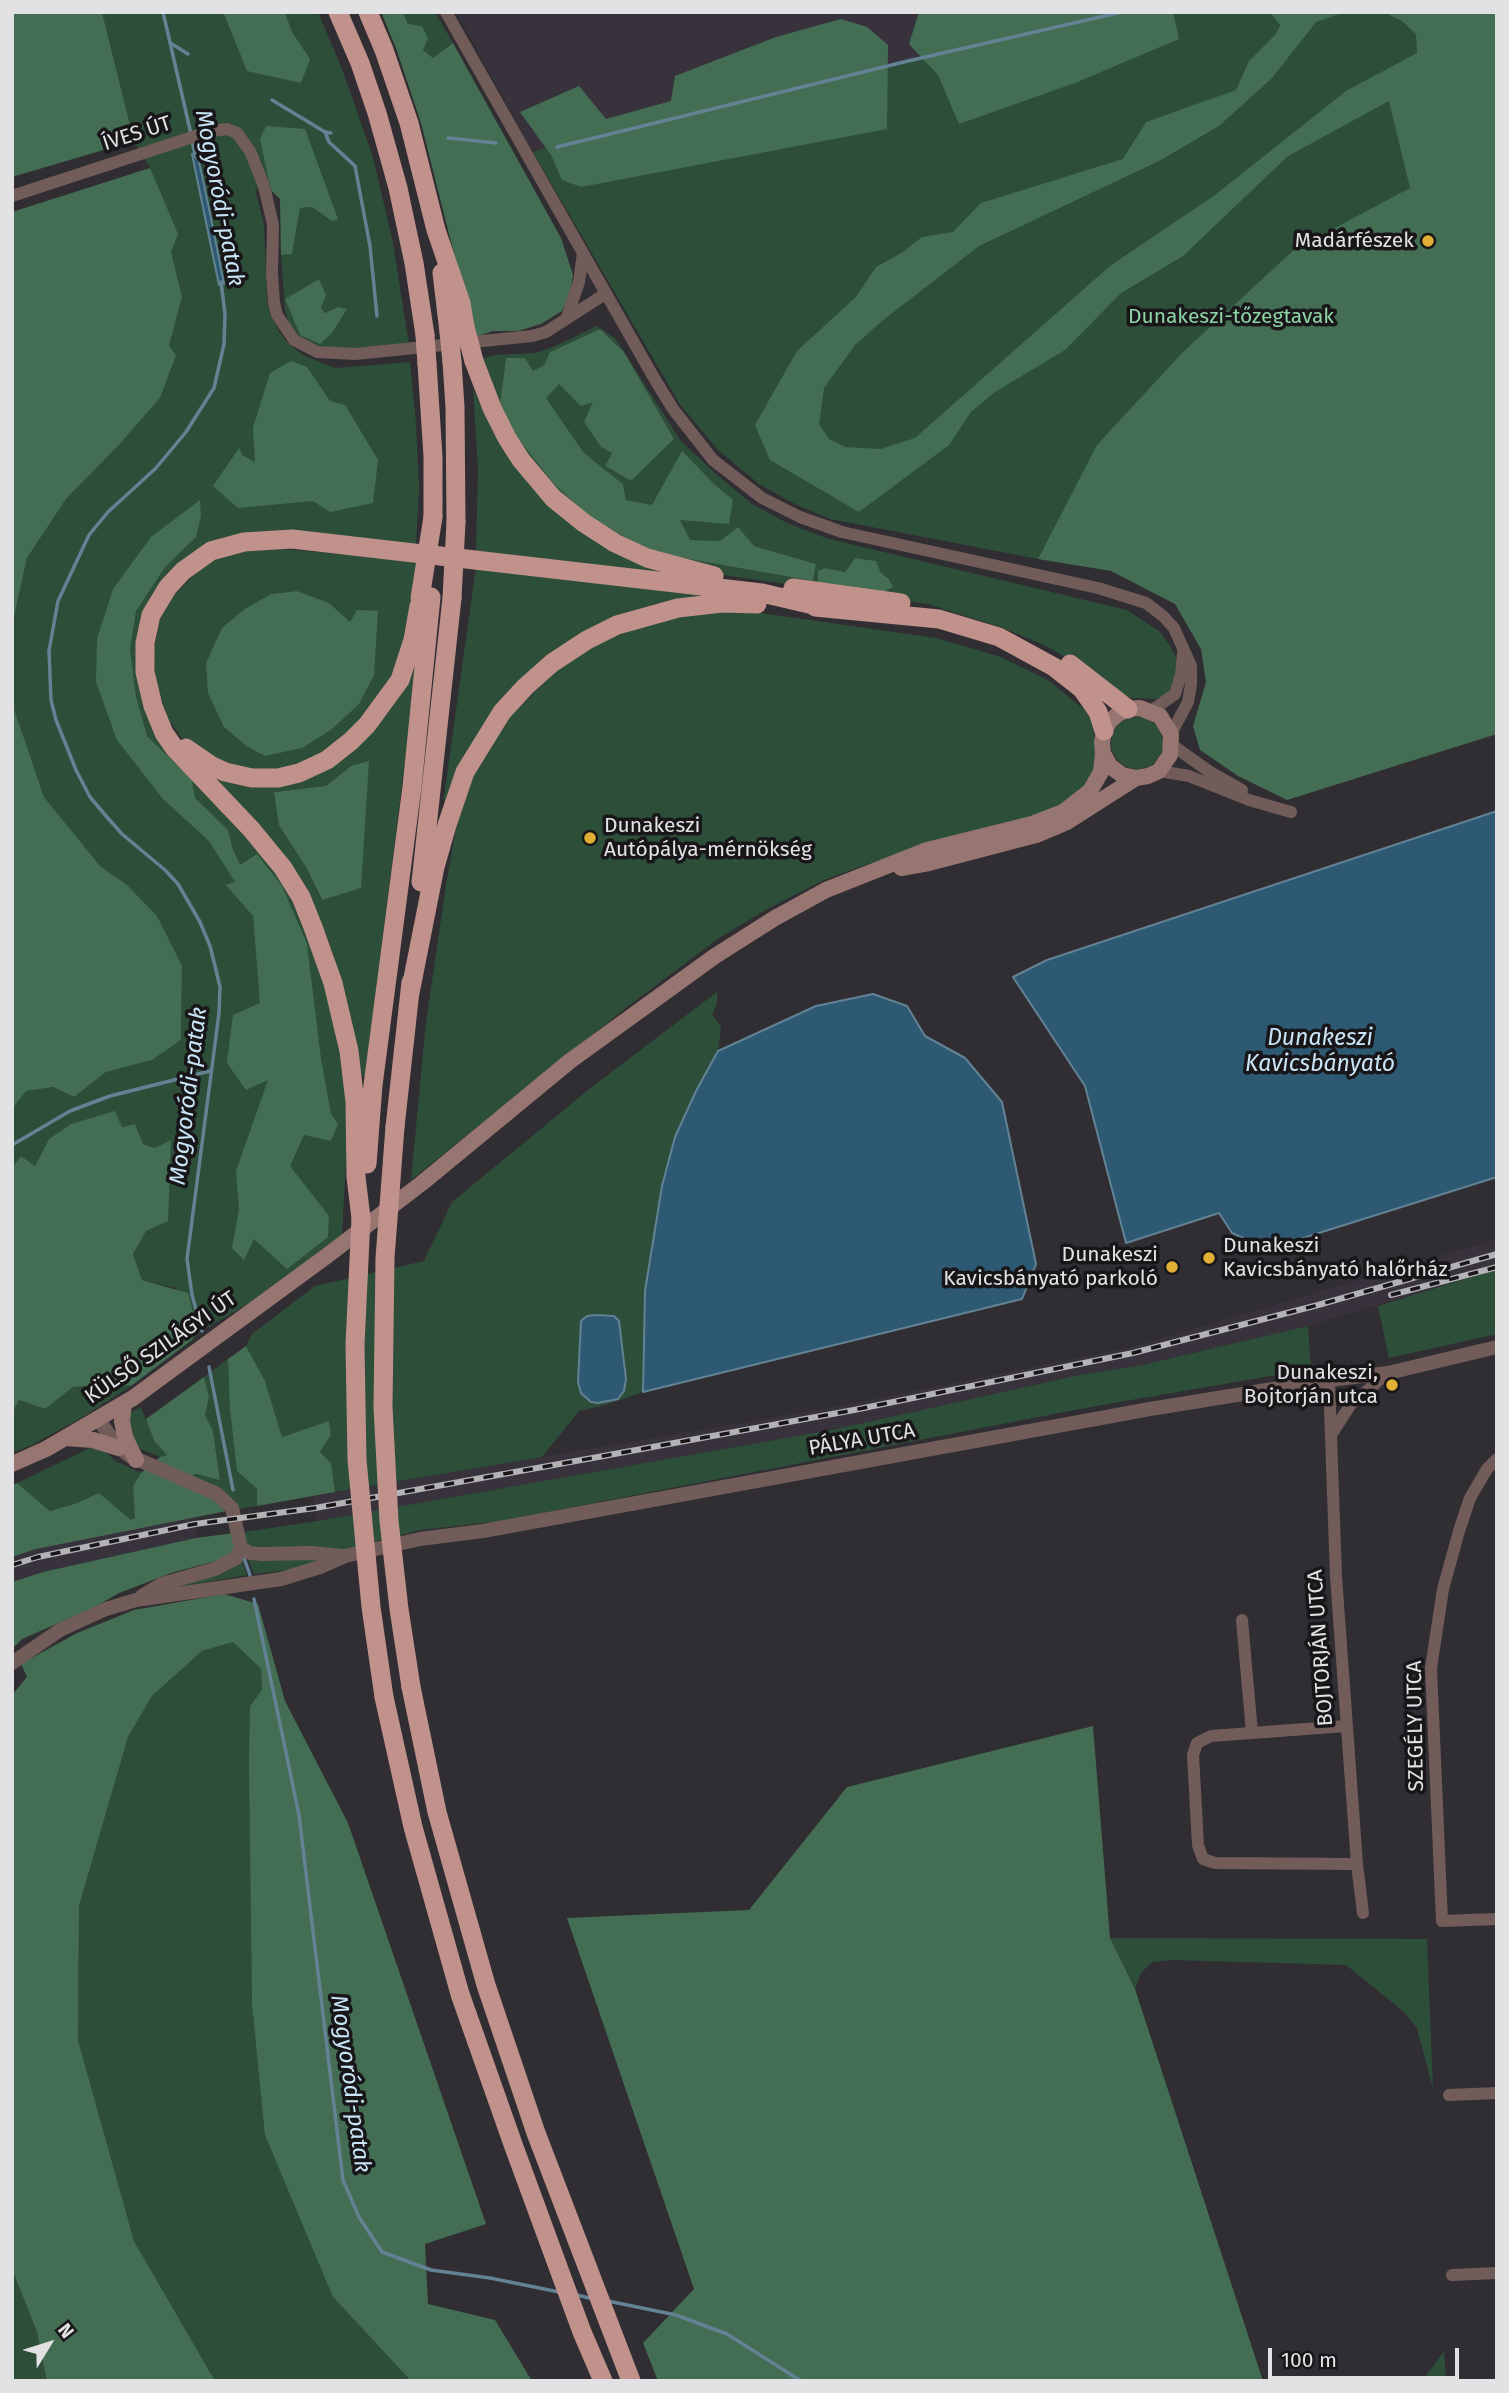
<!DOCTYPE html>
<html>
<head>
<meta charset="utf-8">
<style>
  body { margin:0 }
  #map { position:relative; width:1509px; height:2393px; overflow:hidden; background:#302e32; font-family:"Fira Sans",sans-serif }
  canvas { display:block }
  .frame { position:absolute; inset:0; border:14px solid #e2e1e4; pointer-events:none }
  .north { position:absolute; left:14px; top:2309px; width:70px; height:70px; -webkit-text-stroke:5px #181619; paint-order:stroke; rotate:52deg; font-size:19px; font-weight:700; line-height:28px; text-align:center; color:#e2e1e4 }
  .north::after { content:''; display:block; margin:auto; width:24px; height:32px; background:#e2e1e4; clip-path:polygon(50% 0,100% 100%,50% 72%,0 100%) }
  .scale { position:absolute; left:1268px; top:2348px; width:191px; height:32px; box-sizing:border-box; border:4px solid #e2e1e4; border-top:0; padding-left:9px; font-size:21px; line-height:24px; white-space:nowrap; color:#e2e1e4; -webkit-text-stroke:5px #181619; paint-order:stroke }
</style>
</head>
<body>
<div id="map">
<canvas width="1509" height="2393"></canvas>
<div class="frame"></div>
<div class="north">N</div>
<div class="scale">100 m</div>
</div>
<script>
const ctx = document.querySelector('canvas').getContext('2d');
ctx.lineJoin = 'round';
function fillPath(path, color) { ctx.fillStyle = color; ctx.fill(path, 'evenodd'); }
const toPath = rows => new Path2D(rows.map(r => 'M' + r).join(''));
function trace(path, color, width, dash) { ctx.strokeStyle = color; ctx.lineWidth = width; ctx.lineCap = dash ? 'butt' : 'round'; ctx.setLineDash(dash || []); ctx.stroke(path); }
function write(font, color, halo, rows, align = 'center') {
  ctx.font = font + ' "Fira Sans",sans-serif'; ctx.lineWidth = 7; ctx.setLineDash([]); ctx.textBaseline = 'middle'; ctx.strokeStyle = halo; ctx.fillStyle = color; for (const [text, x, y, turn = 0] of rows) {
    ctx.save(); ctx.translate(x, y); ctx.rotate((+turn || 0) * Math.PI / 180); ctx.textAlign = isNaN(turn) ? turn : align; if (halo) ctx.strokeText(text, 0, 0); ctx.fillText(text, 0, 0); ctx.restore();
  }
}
fillPath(toPath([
  [456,12,1122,12,567,140,533,152],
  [1497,1239,1497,1269,1308,1326,1138,1366,1079,1375,837,1429,317,1521,314,1496,840,1406,1133,1347],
  [194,1516,196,1538,43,1572,12,1582,12,1557,36,1549]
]), '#38323d');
fillPath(toPath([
  [102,12,223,12,247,71,309,59,292,32,285,12,318,12,342,69,373,157,393,243,409,345,332,351,298,338,289,325,285,309,281,255,292,254,300,208,312,207,332,221,268,173,271,190,255,189,264,225,267,301,271,317,280,333,288,343,303,355,335,368,410,362,416,423,419,488,416,546,260,533,162,585,140,689,290,889,337,1010,349,1107,342,1235,249,1303,202,1331,192,1340,196,1322,176,1288,142,1280,133,1254,146,1231,155,1148,143,1144,135,1124,122,1127,115,1112,49,1139,35,1166,21,1156,12,1168,12,1109,25,1091,53,1087,74,1097,106,1072,152,1060,181,1040,182,966,126,884,101,867,44,797,12,703,12,626,27,558,66,499,118,446,160,398,169,346,182,297,150,168,134,141],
  [319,279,321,308,325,313,338,307,300,335,285,299],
  [403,12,435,12,453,43,433,58,423,50,408,25],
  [1122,12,1284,12,1278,28,1343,12,1497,12,1497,708,1195,585,1044,547,1038,559,830,519,795,504,759,484,718,450,679,403,533,152,567,140],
  [597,326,615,338,681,441,715,473,752,504,787,523,829,539,1127,610,1159,631,1169,644,1178,661,1177,674,1168,694,1156,699,1131,698,1117,692,1086,669,1044,645,1003,628,928,604,723,575,649,555,617,540,585,519,555,493,525,458,495,407,480,359,496,355,536,353,562,343],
  [600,329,624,352,674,439,631,481,605,466,612,452,601,447,584,422,594,401,581,406,560,383,545,397,584,453,623,484,626,500,652,506,679,520,690,540,720,541,738,528,754,546,816,564,813,581,654,553,591,518,554,484,516,436,500,403,506,358,525,358,533,372,544,365,550,352],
  [855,558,875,561,881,573,889,579,893,587,880,594,836,588,818,582,818,571,825,568,845,572],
  [473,389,495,435,515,467,669,573,476,551,478,470],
  [283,549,418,561,409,628,393,677,360,721,316,758,278,772,250,771,202,754,181,737,169,720,156,686,154,648,160,619,175,594,199,570,210,562,226,556,247,551],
  [297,591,329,603,350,623,271,594],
  [476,567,704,596,655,604,615,616,547,656,444,808,444,796],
  [740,610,936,638,1001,657,1048,680,1086,711,1093,723,1097,762,1087,785,1055,809,1031,819,927,845,868,864,824,880,769,908,719,938,627,1007,411,1180,426,1022,446,885,458,817,469,783,509,717,557,670,590,649,620,633,700,612],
  [415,661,409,730,365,1076,362,1075,350,1014,331,948,319,919,212,774,303,779],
  [351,766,321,900,275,792,326,786],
  '1111 743a26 26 0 1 1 52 0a26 26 0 1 1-52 0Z',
  [717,992,717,1004,712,1015,721,1027,718,1051,696,1091,675,1137,662,1186,645,1291,643,1392,605,1405,579,1411,542,1457,335,1492,333,1478,320,1452,331,1435,329,1421,282,1437,265,1381,246,1346,252,1334,315,1286,424,1261,452,1202,593,1086],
  [1497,1269,1497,1334,1389,1358,1378,1306],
  [1308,1326,1311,1369,1085,1408,501,1521,420,1530,343,1550,249,1546,245,1542,244,1532,317,1521,837,1429,1079,1375,1138,1366],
  [228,1359,237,1471,257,1489,257,1506,227,1511,189,1478,196,1474,220,1479,213,1431,205,1415,209,1397,204,1377],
  [116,1384,131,1386,81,1418,32,1445,12,1453,12,1413,19,1400,45,1409,73,1387],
  [141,1407,154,1441,167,1455,160,1457,141,1449,132,1441,128,1414],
  [94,1446,103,1450,117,1462,141,1473,133,1486,136,1518,131,1520,99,1493,77,1503,50,1511,17,1483],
  [247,1557,253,1560,267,1561,332,1558,288,1570,254,1574],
  [241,1558,247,1575,163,1590],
  [233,1642,261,1669,262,1690,250,1706,252,2004,333,2297,411,2381,215,2381,134,2241,78,2040,79,1906,128,1737,152,1696,202,1651],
  [1110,1938,1427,1939,1433,2089,1417,2028,1404,2012,1346,1965,1171,1960,1152,1962,1141,1973,1135,1989],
  [12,2269,37,2332,47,2381,12,2381],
  [1444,2351,1446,2381,1422,2381]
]), '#2d4e39');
fillPath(toPath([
  [12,12,102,12,134,141,12,177],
  [223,12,285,12,292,32,310,59,301,83,247,71],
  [381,12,403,12,408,24,422,26,428,39,423,50,433,58,453,43,561,238,573,275,570,294,562,311,541,324,518,331,493,331,475,337,421,123,396,48],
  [919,12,1173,12,1179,39,1075,83,959,124,938,75,909,44],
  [1270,12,1345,12,1316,22,1272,78,1219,126,1159,161,979,246,882,321,855,345,824,388,819,424,829,439,845,447,881,449,915,438,1110,266,1215,195,1346,91,1417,53,1416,34,1402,21,1383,12,1497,12,1497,734,1287,800,1238,776,1200,750,1193,726,1206,682,1201,649,1175,604,1111,571,1038,559,1097,445,1182,353,1295,249,1410,188,1389,101,1288,156,1183,256,1121,293,1065,350,995,392,971,412,949,445,859,512,770,460,755,425,797,351,856,297,876,267,903,252,922,237,953,232,981,203,1123,159,1146,122,1236,90,1249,61,1276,34,1280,25],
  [841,19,867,27,888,45,887,129,581,187,562,180,551,155,520,112,579,86,606,119,671,101,675,76,776,37],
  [266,126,305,129,338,219,332,221,312,207,300,208,292,254,281,255,280,199,271,190,260,139],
  [150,168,178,234,171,252,182,297,169,346,176,355,160,398,118,446,66,499,27,558,12,626,12,212],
  [319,279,326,295,321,308,325,313,338,307,347,309,332,333,320,344,300,335,285,299],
  [600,329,624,352,674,439,631,481,605,466,612,453,601,447,584,422,593,402,581,406,559,384,546,398,584,453,623,484,626,500,652,505,682,451,714,484,733,500,729,524,680,520,690,540,720,541,738,527,754,546,816,564,813,581,654,553,591,518,554,484,516,436,500,403,506,358,525,358,533,371,544,365,550,352],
  [291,361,307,367,330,401,345,405,378,460,373,503,330,512,313,501,238,508,213,486,239,448,242,455,255,462,253,428,270,373],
  [200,500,201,516,196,537,165,567,136,611,130,649,136,697,147,736,192,780,195,798,228,830,232,847,240,865,257,854,282,886,307,944,321,1059,331,1114,338,1124,331,1141,304,1135,290,1166,329,1216,328,1237,287,1269,254,1239,244,1260,232,1248,239,1209,236,1171,268,1080,246,1090,227,1063,233,1015,260,1003,253,916,226,885,235,882,209,841,163,799,117,740,96,682,97,639,113,589,151,537],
  [855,558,876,561,881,573,889,579,893,587,880,594,836,588,818,582,818,571,825,568,845,572],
  [297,591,329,603,350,622,357,610,378,611,374,675,359,704,332,729,302,748,265,756,248,747,224,727,208,693,206,663,222,628,245,609,271,594],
  [12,703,44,797,101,867,126,884,157,916,182,966,181,1040,152,1060,106,1072,74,1097,53,1087,26,1091,12,1109],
  [369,761,361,888,322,900,306,867,279,825,274,792,326,786,351,766],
  [115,1111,122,1127,135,1124,143,1144,155,1148,171,1140,168,1221,146,1231,133,1254,142,1280,188,1293,196,1322,192,1340,131,1386,116,1384,73,1387,45,1409,19,1400,12,1413,12,1168,21,1156,35,1166,49,1139,71,1124],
  [246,1346,265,1381,282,1437,329,1421,331,1435,320,1452,331,1463,335,1492,257,1506,257,1489,237,1471,230,1409,228,1359],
  [204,1377,209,1397,205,1415,213,1431,220,1480,196,1474,189,1477,227,1511,36,1549,12,1557,12,1485,17,1483,50,1511,77,1503,99,1493,131,1520,135,1518,133,1486,141,1473,160,1457,167,1455,154,1441,146,1419],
  [234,1533,236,1545,231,1557,171,1573,119,1593,93,1608,22,1639,12,1649,12,1582,43,1572,196,1538],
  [224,1594,258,1604,285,1701,348,1823,486,2224,425,2244,428,2304,495,2320,532,2381,411,2381,333,2297,265,2135,252,2004,249,1763,250,1706,262,1690,261,1669,233,1642,202,1651,152,1696,128,1737,79,1906,78,2040,134,2241,215,2381,47,2381,37,2332,12,2269,12,1695,27,1677,21,1664,77,1633,134,1610],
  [1093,1726,1110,1938,1135,1989,1263,2381,658,2381,643,2343,694,2289,567,1918,749,1910,847,1787]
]), '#446e53');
const water = toPath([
  [197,152,211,218,224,284,219,285,192,154,197,152],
  [1497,811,1497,1177,1268,1249,1232,1233,1219,1213,1126,1243,1085,1086,1013,977,1047,960,1497,811],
  [873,994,907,1006,925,1036,965,1058,1002,1102,1036,1264,1022,1299,643,1392,645,1291,662,1186,675,1137,696,1091,718,1051,816,1006,873,994],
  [596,1315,614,1316,619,1321,626,1379,624,1391,618,1399,598,1403,591,1402,581,1393,578,1382,581,1321,587,1316,596,1315]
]);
fillPath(water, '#2d5972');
trace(water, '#638294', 2);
trace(toPath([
  [163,12,191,134],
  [172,44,188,54],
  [272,100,325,132,331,133],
  [325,132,329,142,355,166,370,246,377,316],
  [448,138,496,143],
  [192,141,196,157],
  [557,147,908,61,1122,12],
  [12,1145,70,1111,110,1096,210,1071],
  [202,1331,192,1295,187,1259,219,1013,220,987,216,970,210,946,200,922,178,884,165,870,122,834,106,816,90,797,76,770,56,720,51,700,49,651,58,601,89,535,108,512,156,468,186,432,214,388,224,344,225,314,221,282],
  [209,1367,233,1490],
  [244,1558,250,1575],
  [254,1599,299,1815,343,2180,359,2217,382,2252,431,2270,490,2278,559,2292],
  [577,2295,593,2299],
  [608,2301,676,2315,727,2334,801,2381]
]), '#638294', 3.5);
trace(toPath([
  [446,12,654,378,673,409,713,460,762,498,800,517,842,532,1098,588,1146,603,1163,616,1174,628,1191,666,1191,684,1188,702,1171,734],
  [12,196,211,131,227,129,237,133,250,151,264,186,273,225,272,274,274,303,277,315,294,340,317,352,355,354,532,336,546,332,605,294],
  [567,317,579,282,583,253],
  [1151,711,1175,694,1181,675,1183,653],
  [1172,745,1210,772,1242,790],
  [1159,771,1189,776,1249,800,1291,812],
  [1329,1380,1336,1577,1357,1864,1363,1913],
  [1331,1435,1351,1404,1388,1373],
  [1497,1459,1487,1469,1470,1498,1459,1531,1443,1589,1431,1668,1442,1921,1497,1919],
  [1242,1620,1252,1733],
  [1346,1726,1211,1736,1197,1743,1193,1755,1198,1845,1203,1859,1215,1863,1357,1864],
  [1449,2095,1497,2093],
  [1452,2275,1497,2273]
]), '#725c5a', 12);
trace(toPath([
  [98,1419,119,1448,130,1456,217,1494,232,1508,241,1548,236,1558,215,1569,162,1584,142,1596],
  [241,1548,250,1553,262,1554,312,1553,343,1556],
  [12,1663,60,1630,106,1609,136,1600,281,1579,320,1567,345,1556,420,1539,483,1531,1150,1409,1329,1380,1388,1373,1497,1347]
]), '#725c5a', 14);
trace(toPath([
  [901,868,929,863,1036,835,1067,822,1136,778,1148,776,1159,771,1170,755,1171,734,1160,716,1140,708,1128,709,1118,714,1110,721,1104,731,1102,742,1103,753,1110,766,1122,775,1136,778],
  [124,1404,122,1421,125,1437,136,1460],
  [66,1438,93,1440,119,1448],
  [12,1464,46,1449,133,1398,328,1255,422,1183,570,1061,715,956,775,918,826,890,927,850,1032,824,1063,812,1090,791,1101,772,1103,753]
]), '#977571', 16);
trace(toPath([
  [338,12,360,63,377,113,398,188,414,263,425,335],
  [368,12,384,50,409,123,436,230,461,303,465,327],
  [442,273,449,332],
  [474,361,492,408,507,438,521,460,553,498,584,523,615,543,647,558,714,576],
  [452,362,455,407,456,522],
  [427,364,433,456,433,517],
  [793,588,901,603],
  [815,607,939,619,999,637,1054,667,1082,689,1098,712,1104,731],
  [1070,664,1128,709],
  [186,748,212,766,225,772,252,778,278,778,299,773,327,760,351,741,367,725,400,680,413,640,419,606],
  [421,882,452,598],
  [410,993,435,867,447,825,465,772,502,712,525,687,552,663,587,640,617,625,678,608,722,603,757,604],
  [395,1127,411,982],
  [367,1164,373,1085,412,787,431,597],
  [361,1218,356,1177,355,1102,349,1051,333,983,313,927,301,897,283,868,251,829,175,749,164,733,153,706,145,672,145,643,151,615,168,587,183,571,211,551,244,542,292,539,762,593,826,608],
  [411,1687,437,1812,486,1985,536,2133,631,2381],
  [384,1697,413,1827,460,1994,514,2147,582,2332,603,2381]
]), '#c1918b', 19);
const rail = toPath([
  [1391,1295,1497,1267],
  [12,1565,38,1557,195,1524,315,1508,598,1457,854,1410,1133,1353,1318,1305,1497,1254]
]);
trace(rail, '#b3b2b5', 6);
trace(rail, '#181619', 3.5, [10]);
trace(toPath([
  [465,327,474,361],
  [449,332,452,362],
  [425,335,427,364],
  [420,598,433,517],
  [452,598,456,522],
  [395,1127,385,1258,383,1407,389,1521,399,1609,411,1687],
  [361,1218,355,1345,357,1460,371,1607,384,1697]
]), '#c1918b', 19);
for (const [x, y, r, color] of [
  [1428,241,7,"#e1af34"],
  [590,838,7,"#e1af34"],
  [1209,1258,7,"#e1af34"],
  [1172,1267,7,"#e1af34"],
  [1392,1385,7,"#e1af34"]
]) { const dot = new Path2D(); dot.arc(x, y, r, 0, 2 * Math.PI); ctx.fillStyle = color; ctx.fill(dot); trace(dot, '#181619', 2.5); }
write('21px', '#e2e1e4', '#181619', [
  ["ÍVES ÚT",137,134,-18],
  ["KÜLSŐ SZILÁGYI ÚT",161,1348,-35],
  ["PÁLYA UTCA",862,1440,-10],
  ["BOJTORJÁN UTCA",1321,1648,-94],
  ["SZEGÉLY UTCA",1416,1726,-91]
]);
write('21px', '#e2e1e4', '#181619', [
  ["Madárfészek",1414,241],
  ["Dunakeszi",604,826,"left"],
  ["Autópálya-mérnökség",604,850,"left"],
  ["Dunakeszi",1223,1246,"left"],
  ["Kavicsbányató halőrház",1223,1270,"left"],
  ["Dunakeszi",1158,1255],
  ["Kavicsbányató parkoló",1158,1279],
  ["Dunakeszi,",1378,1373],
  ["Bojtorján utca",1378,1397]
], 'right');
write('21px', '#8ed3a6', '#181619', [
  ["Dunakeszi-tőzegtavak",1231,317]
]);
write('italic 23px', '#c8e4f5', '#181619', [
  ["Mogyoródi-patak",219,198,79],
  ["Dunakeszi",1320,1039],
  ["Kavicsbányató",1320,1065],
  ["Mogyoródi-patak",189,1096,-83],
  ["Mogyoródi-patak",350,2084,82]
]);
</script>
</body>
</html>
